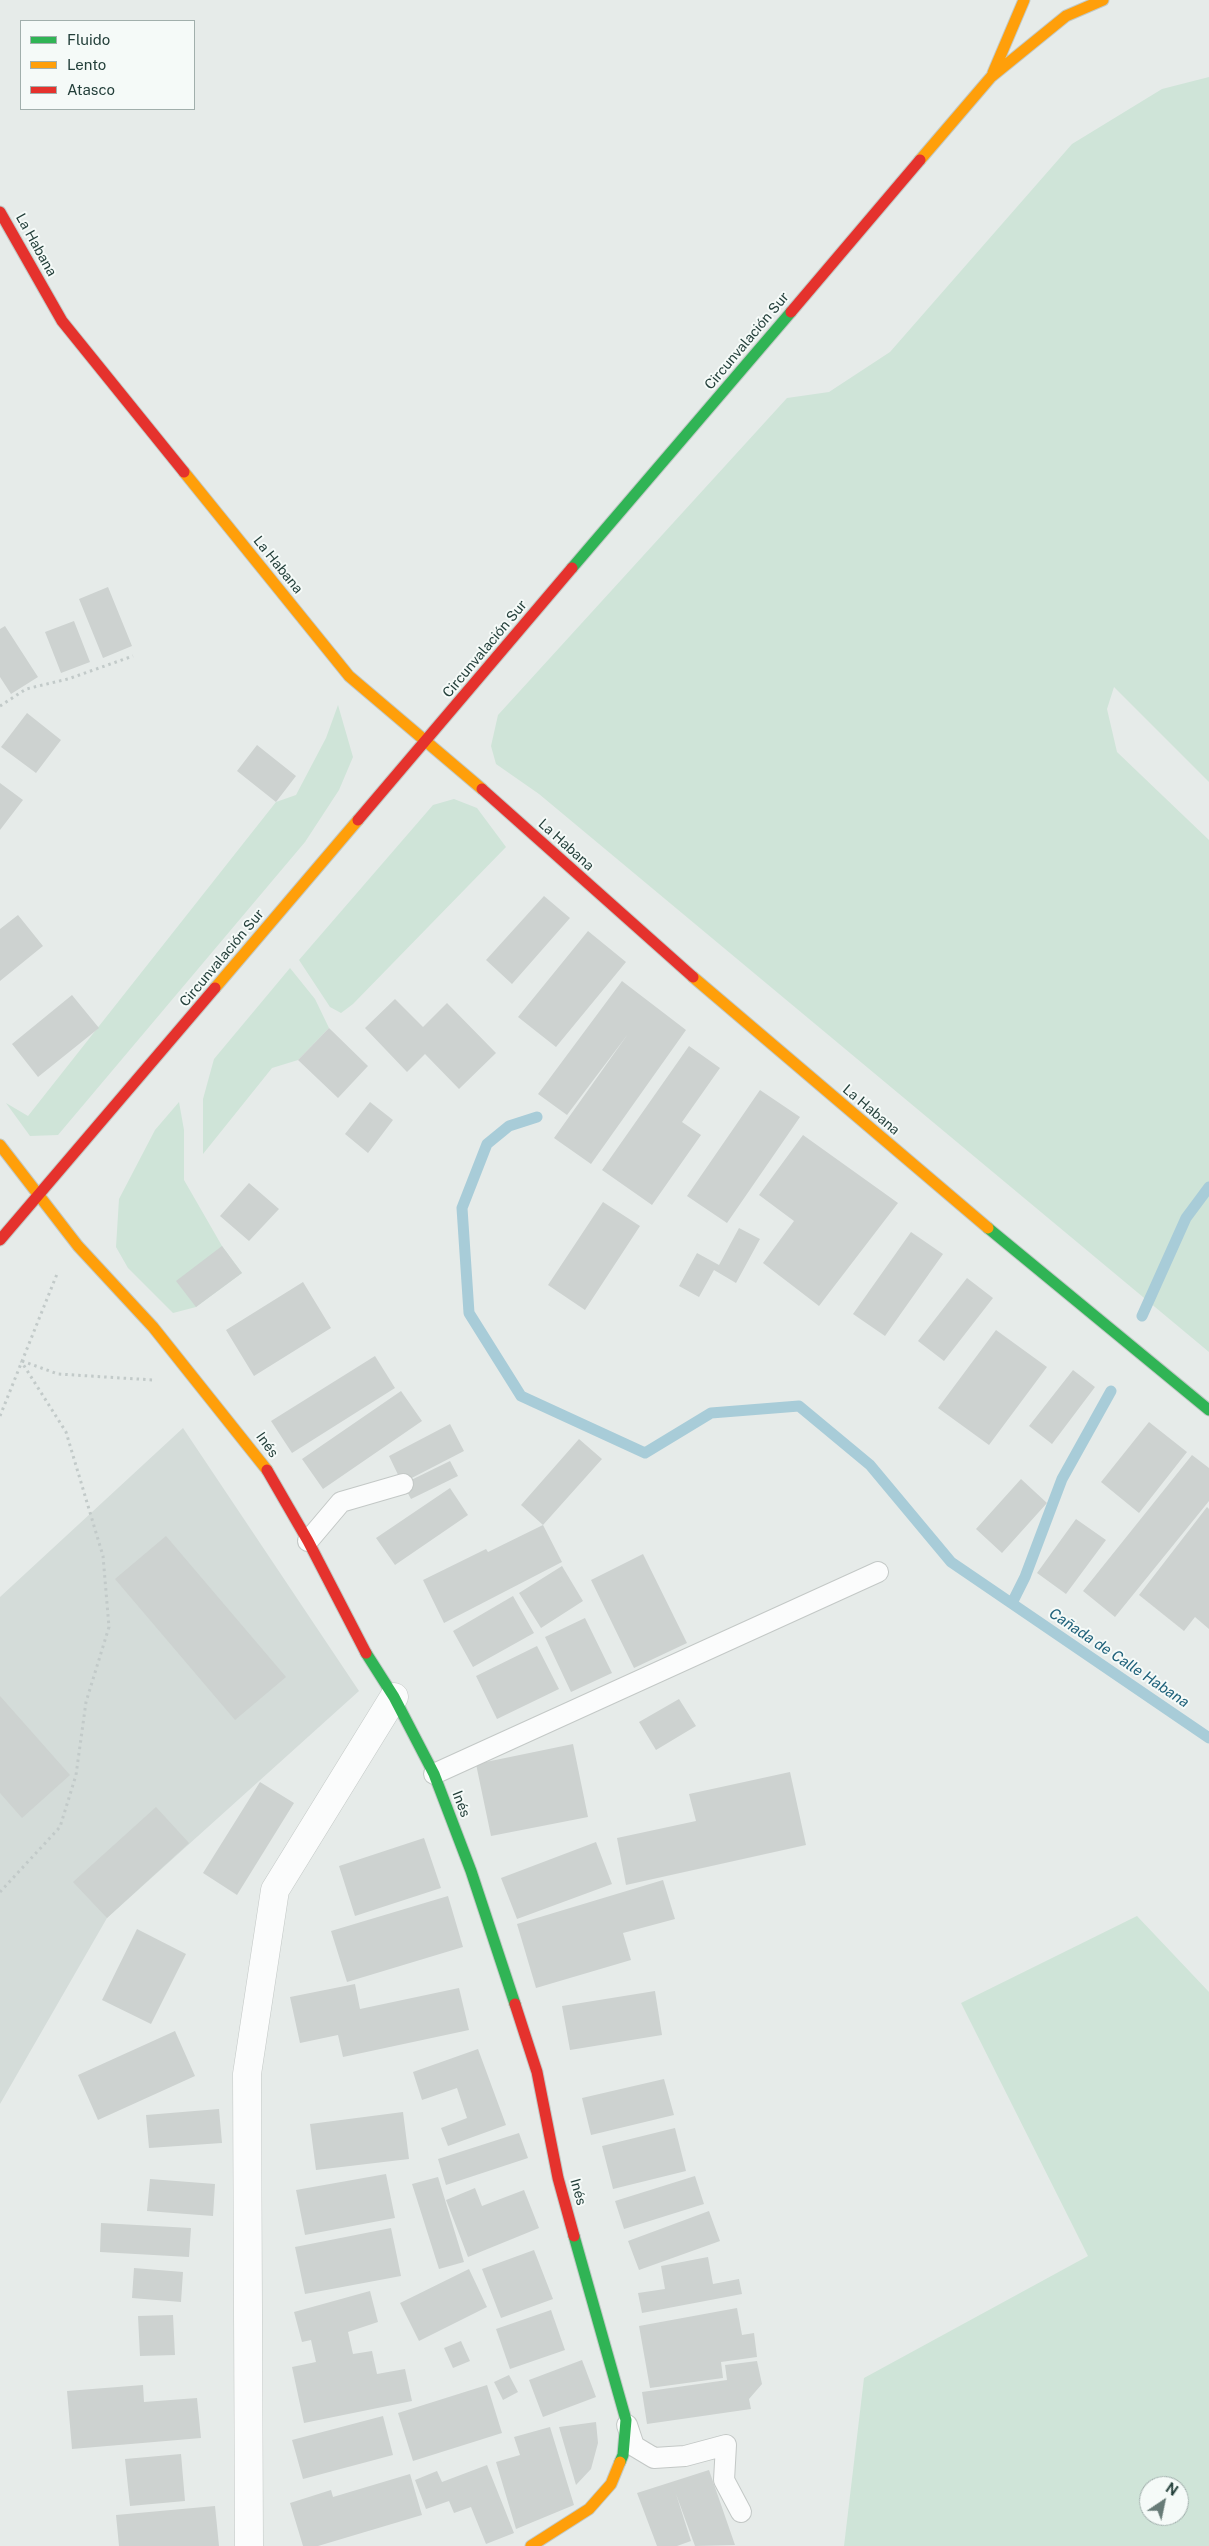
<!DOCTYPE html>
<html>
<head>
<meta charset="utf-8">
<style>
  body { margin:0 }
  #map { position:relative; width:1209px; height:2546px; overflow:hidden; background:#e6ebe9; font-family:"Public Sans",sans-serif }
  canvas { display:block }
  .legend { position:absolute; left:20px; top:20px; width:175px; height:90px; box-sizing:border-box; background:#f5faf8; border:1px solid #a1afac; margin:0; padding:6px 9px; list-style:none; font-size:15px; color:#233f3a }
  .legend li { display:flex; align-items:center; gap:10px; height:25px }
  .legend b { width:25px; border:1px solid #a1afac }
  .north { position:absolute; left:1139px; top:2476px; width:50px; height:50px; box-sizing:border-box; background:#f5faf8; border:1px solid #a1afac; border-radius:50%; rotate:34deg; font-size:14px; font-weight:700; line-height:20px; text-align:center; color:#233f3a }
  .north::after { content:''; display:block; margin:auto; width:18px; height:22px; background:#677b77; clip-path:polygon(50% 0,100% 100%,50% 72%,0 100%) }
</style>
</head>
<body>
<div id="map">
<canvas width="1209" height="2546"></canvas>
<ul class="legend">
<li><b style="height:6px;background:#30b455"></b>Fluido</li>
<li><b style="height:6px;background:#ff9f0a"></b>Lento</li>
<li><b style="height:6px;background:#e5322d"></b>Atasco</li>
</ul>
<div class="north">N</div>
</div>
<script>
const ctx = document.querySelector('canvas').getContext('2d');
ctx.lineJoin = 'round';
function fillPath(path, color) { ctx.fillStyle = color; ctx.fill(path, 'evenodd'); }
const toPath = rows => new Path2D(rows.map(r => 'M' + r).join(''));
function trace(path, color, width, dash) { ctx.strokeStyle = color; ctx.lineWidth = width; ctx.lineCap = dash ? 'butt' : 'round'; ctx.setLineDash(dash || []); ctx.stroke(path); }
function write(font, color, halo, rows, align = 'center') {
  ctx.font = font + ' "Public Sans",sans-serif'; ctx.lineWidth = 4; ctx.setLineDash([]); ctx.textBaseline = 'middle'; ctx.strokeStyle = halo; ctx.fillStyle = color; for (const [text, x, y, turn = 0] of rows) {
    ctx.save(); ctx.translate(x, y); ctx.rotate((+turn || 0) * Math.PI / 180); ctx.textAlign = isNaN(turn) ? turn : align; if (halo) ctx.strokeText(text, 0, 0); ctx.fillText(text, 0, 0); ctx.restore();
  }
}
fillPath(toPath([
  [183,1428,359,1691,107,1918,0,2104,0,1597]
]), '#d4dcd9');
fillPath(toPath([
  [1209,77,1209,782,1114,687,1107,709,1117,752,1209,840,1209,1352,539,794,496,764,491,746,498,715,787,398,829,392,890,352,1072,144,1162,89],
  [338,705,353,757,339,790,305,842,58,1135,30,1136,6,1103,28,1116,276,802,296,795,326,738],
  [454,799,477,808,506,847,353,1004,341,1013,330,1007,299,960,433,805],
  [290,968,315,999,329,1028,298,1060,272,1068,203,1154,203,1099,214,1059],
  [179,1102,184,1130,184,1180,222,1246,242,1273,196,1307,173,1313,128,1268,116,1247,119,1199,155,1130],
  [1137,1916,1209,1992,1209,2546,844,2546,864,2378,1088,2256,961,2003],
  [1149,2486,1179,2486,1179,2516,1149,2516]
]), '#cfe4d8');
trace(toPath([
  [537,1117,509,1126,487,1144,462,1208,469,1313,521,1396,645,1453,711,1413,799,1406,870,1465,951,1562,1209,1738],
  [1142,1316,1186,1218,1209,1187],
  [1012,1603,1025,1577,1062,1479,1111,1391]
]), '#a8ccd8', 11);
fillPath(toPath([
  [108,587,132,646,103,658,79,599],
  [74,621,90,662,61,673,45,632],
  [5,626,38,677,11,694,0,677,0,629],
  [27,713,61,740,36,773,1,747],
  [257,745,296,776,276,802,237,771],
  [0,783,23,800,0,830],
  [544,896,570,918,512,984,486,960],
  [18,915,43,946,0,981,0,929],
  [588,931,626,962,556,1047,518,1017],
  [622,981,686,1030,591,1164,554,1138,628,1034,567,1115,538,1094],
  [72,995,99,1028,38,1077,12,1044],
  [395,999,423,1027,447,1003,496,1053,459,1089,425,1054,407,1072,365,1028],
  [329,1028,368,1066,338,1098,298,1060],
  [689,1046,720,1068,682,1122,701,1135,652,1205,602,1170],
  [760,1090,800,1117,727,1223,687,1196],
  [370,1102,393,1120,368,1153,345,1134],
  [803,1135,898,1203,819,1306,763,1263,794,1221,759,1195],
  [249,1183,279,1209,249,1241,220,1216],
  [603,1202,640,1226,585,1310,548,1285],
  [739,1228,760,1239,736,1283,714,1270,699,1297,679,1286,697,1253,719,1265],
  [911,1232,943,1254,885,1336,853,1314],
  [222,1246,242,1273,196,1307,176,1281],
  [967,1278,993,1298,944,1361,918,1341],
  [303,1282,331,1328,254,1376,226,1330],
  [996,1330,1047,1367,989,1445,938,1408],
  [375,1356,395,1388,292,1453,271,1421],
  [1073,1370,1095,1387,1052,1444,1029,1426],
  [401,1391,422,1421,323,1489,302,1459],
  [1149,1422,1187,1452,1139,1513,1101,1482],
  [450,1424,464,1451,402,1483,389,1456],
  [579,1439,602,1459,543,1525,521,1505],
  [1192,1455,1209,1468,1209,1501,1115,1617,1083,1591],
  [450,1461,458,1476,411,1499,403,1484],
  [1021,1479,1047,1503,1002,1553,976,1529],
  [450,1488,468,1515,395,1565,376,1538],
  [1207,1507,1209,1509,1209,1629,1195,1617,1184,1631,1139,1595],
  [1076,1519,1106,1540,1066,1594,1037,1573],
  [543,1525,562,1562,444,1623,423,1580,486,1549,488,1552],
  [166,1536,286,1677,235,1720,115,1579],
  [643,1554,687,1643,634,1668,591,1580],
  [562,1566,583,1601,541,1628,519,1593],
  [513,1596,534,1633,473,1667,453,1631],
  [585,1618,612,1673,571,1692,545,1637],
  [537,1646,559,1689,497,1719,476,1676],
  [0,1696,70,1775,22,1818,0,1793],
  [679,1699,696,1726,656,1750,639,1722],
  [573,1744,588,1817,491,1836,476,1764],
  [790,1772,806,1845,626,1885,617,1838,696,1821,689,1794],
  [260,1782,294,1803,237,1895,203,1873],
  [156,1807,189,1843,107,1918,73,1882],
  [424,1838,441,1888,355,1916,339,1866],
  [596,1842,612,1884,517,1919,501,1878],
  [663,1880,675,1919,623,1933,631,1960,536,1988,517,1924],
  [448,1896,463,1947,347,1982,331,1931],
  [137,1929,186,1954,151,2024,102,2000],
  [355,1984,360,2009,459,1988,469,2030,343,2057,338,2035,300,2043,290,1997],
  [655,1991,662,2035,570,2050,562,2006],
  [175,2031,195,2076,98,2120,78,2075],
  [478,2049,506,2125,448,2146,441,2128,467,2118,457,2088,422,2100,413,2072],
  [664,2079,674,2115,591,2135,582,2098],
  [219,2109,222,2143,149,2148,146,2115],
  [403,2112,409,2159,316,2170,310,2124],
  [675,2128,686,2171,613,2189,602,2146],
  [519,2133,528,2158,446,2185,438,2159],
  [386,2174,395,2218,305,2235,296,2190],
  [695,2176,704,2204,624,2229,615,2201],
  [438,2177,464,2262,439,2269,412,2184],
  [150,2179,215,2184,213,2216,147,2211],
  [475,2188,482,2206,524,2190,539,2228,468,2257,446,2200],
  [709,2211,720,2241,639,2270,628,2241],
  [101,2223,191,2228,189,2257,100,2252],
  [391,2228,401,2276,305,2294,295,2247],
  [534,2250,553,2299,501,2318,482,2269],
  [708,2257,713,2284,739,2279,742,2294,642,2313,638,2293,665,2289,661,2266],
  [134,2268,183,2272,181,2302,132,2298],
  [469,2269,487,2307,419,2341,400,2303],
  [370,2291,378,2322,348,2332,353,2354,372,2351,377,2374,405,2369,412,2401,304,2423,292,2367,316,2362,311,2340,302,2342,294,2312],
  [737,2308,742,2335,754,2333,757,2357,721,2362,723,2378,650,2388,639,2326],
  [551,2310,565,2350,510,2369,496,2329],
  [173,2315,175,2355,140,2356,138,2316],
  [461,2341,470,2361,453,2368,444,2348],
  [582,2360,596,2397,543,2417,529,2380],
  [757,2361,762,2384,749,2399,751,2409,647,2424,642,2392,727,2380,725,2365],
  [509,2375,518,2392,503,2400,494,2382],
  [143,2385,144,2402,197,2398,201,2438,72,2449,67,2391],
  [487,2385,502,2433,413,2461,398,2413],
  [383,2416,393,2455,303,2479,292,2440],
  [596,2422,598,2443,591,2469,576,2485,559,2427],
  [550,2427,574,2505,516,2529,496,2462,520,2455,514,2437],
  [181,2454,185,2501,130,2506,125,2459],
  [487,2465,514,2533,486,2544,471,2507,454,2513,449,2501,426,2509,415,2480,437,2471,442,2482],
  [709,2470,735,2545,695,2546,676,2494,691,2541,677,2546,657,2546,637,2493],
  [410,2474,422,2515,318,2546,303,2546,290,2503,331,2490,333,2497],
  [215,2506,219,2546,119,2546,116,2515]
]), '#cdd2d0');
const lane = toPath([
  [308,1541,341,1502,403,1484],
  [434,1774,878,1572],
  [627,2425,634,2446,654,2458,685,2456,726,2445,724,2480,741,2512]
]);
const street = toPath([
  [249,2546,247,2074,275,1890,394,1697]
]);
const fast = toPath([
  [572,568,791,312],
  [988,1228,1209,1410],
  [366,1653,394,1697,434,1774,471,1871,515,2004],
  [574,2236,626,2420,623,2455,620,2462]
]);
const slow = toPath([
  [993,73,1024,0],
  [920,160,991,77,1066,16,1103,0],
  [184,472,349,676,482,789],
  [693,977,988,1228],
  [215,988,358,820],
  [0,1145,78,1246,153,1327,267,1470],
  [531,2546,589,2509,611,2484,620,2462]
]);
const jam = toPath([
  [0,212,62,321,184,472],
  [791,312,920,160],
  [482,789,693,977],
  [358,820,572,568],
  [0,1240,215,988],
  [267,1470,308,1541,366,1653],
  [515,2004,537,2072,558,2178,574,2236]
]);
trace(lane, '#c3c8c6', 22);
trace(street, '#c3c8c6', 29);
trace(fast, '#c1c9c6', 13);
trace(slow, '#c1c9c6', 13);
trace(jam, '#c1c9c6', 13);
trace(toPath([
  [0,706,26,689,68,679,133,656],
  [22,1361,58,1374,153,1380],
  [0,1416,57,1274],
  [0,1892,60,1827,76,1775,86,1702,109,1627,103,1556,66,1432,21,1361]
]), '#c2cac9', 3, [2.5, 4]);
trace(lane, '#fbfcfc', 20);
trace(street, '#fbfcfc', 28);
trace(fast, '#30b455', 11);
trace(slow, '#ff9f0a', 11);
trace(jam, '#e5322d', 11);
write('14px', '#233f3a', '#f5faf8', [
  ["La Habana",36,245,61],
  ["Circunvalación Sur",747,341,-50],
  ["La Habana",278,565,51],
  ["Circunvalación Sur",485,649,-50],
  ["La Habana",566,845,42],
  ["Circunvalación Sur",222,958,-50],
  ["La Habana",871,1110,40],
  ["Inés",267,1445,54],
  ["Inés",461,1804,69],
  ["Inés",578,2192,74]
]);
write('italic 15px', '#1e617a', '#f5faf8', [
  ["Cañada de Calle Habana",1119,1658,34]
]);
</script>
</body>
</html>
